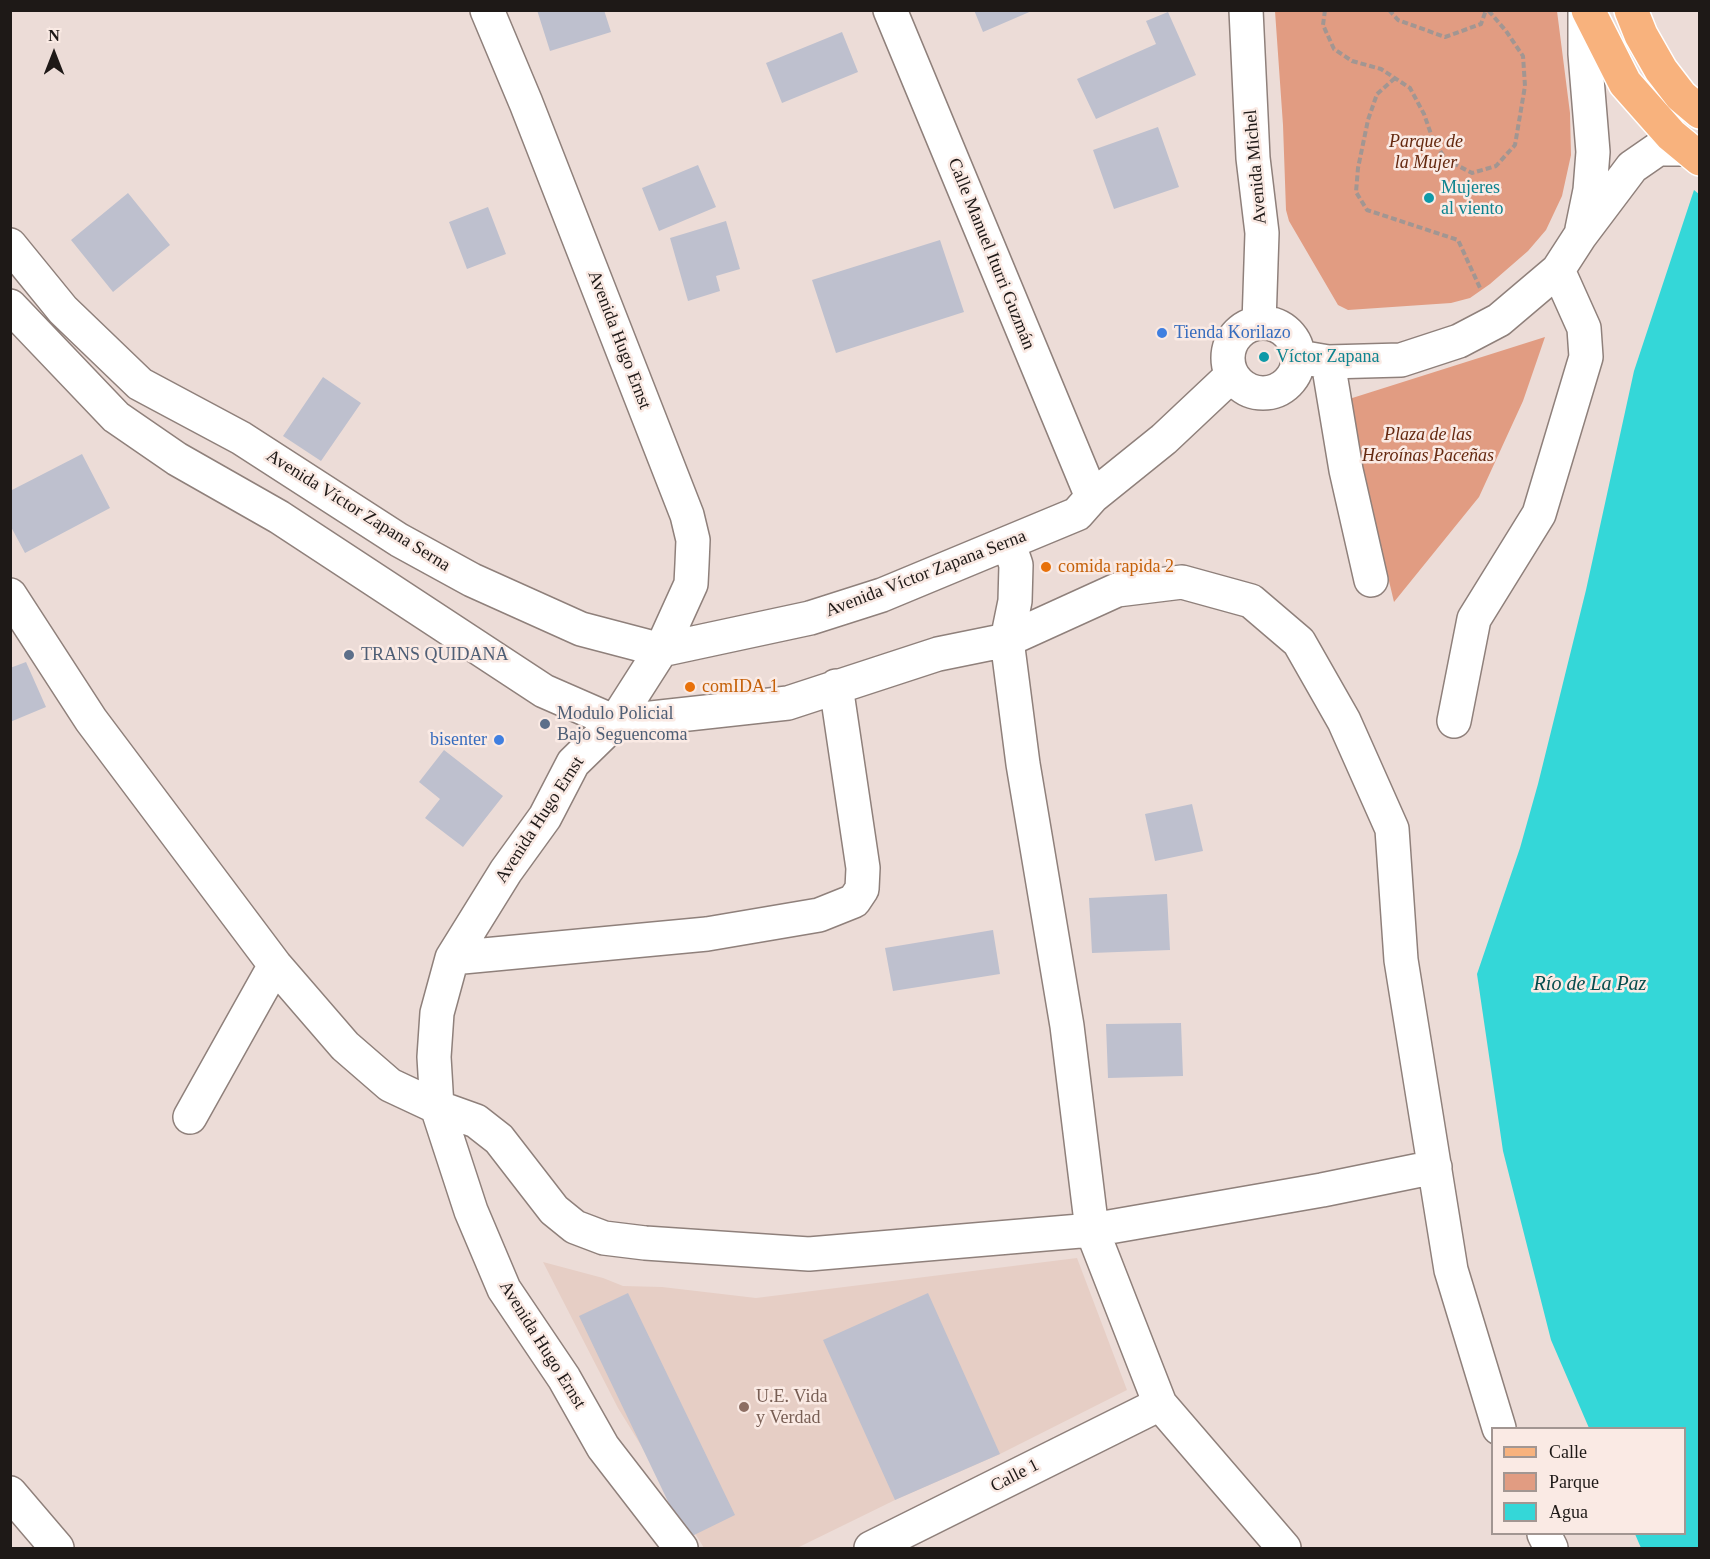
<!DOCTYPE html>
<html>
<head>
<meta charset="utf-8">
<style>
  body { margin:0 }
  #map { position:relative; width:1710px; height:1559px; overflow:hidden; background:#ecdcd7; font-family:"Times New Roman",serif }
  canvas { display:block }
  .frame { position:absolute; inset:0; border:12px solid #1e1917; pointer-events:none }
  .legend { position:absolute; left:1491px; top:1427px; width:195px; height:108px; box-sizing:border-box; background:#faeae4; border:2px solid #a29692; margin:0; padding:8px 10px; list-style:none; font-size:18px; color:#1e1917 }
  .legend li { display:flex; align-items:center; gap:12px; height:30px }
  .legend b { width:30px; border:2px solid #a29692 }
  .north { position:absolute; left:24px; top:24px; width:60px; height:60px; -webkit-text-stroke:4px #faeae4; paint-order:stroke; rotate:0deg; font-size:16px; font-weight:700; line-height:24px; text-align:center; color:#1e1917 }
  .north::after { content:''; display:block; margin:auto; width:21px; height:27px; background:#1e1917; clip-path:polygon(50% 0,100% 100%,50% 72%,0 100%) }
</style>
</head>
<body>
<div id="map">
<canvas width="1710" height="1559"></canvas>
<div class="frame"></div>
<ul class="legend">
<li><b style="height:8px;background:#f8b27d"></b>Calle</li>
<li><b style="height:16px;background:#e19c82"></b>Parque</li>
<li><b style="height:16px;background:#34d7d8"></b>Agua</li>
</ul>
<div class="north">N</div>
</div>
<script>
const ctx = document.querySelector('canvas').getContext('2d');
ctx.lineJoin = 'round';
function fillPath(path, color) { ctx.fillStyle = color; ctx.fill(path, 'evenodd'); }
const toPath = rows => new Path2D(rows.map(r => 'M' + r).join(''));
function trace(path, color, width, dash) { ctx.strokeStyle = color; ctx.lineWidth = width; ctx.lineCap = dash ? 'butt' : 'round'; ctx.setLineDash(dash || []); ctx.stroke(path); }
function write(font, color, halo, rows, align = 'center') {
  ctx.font = font + ' "Times New Roman",serif'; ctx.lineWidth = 5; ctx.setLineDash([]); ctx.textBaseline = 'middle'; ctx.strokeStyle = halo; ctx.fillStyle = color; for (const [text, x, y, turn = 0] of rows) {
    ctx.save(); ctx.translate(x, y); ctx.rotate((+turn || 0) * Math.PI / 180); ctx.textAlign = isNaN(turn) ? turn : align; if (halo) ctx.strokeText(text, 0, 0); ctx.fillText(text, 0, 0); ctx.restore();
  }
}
fillPath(toPath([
  [1077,1258,1127,1390,1000,1454,895,1500,797,1548,704,1548,618,1408,543,1262,603,1278,623,1286,662,1287,756,1298]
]), '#e6cec5');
fillPath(toPath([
  [1275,11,1557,11,1570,113,1571,155,1562,196,1546,230,1528,251,1490,284,1470,298,1451,303,1348,310,1338,305,1289,221,1286,210,1283,125],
  [1545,337,1523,401,1479,497,1394,602,1346,400]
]), '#e19c82');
fillPath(toPath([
  [1694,190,1700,195,1700,1548,1641,1548,1635,1534,1684,1534,1684,1428,1589,1428,1551,1340,1503,1151,1477,974,1520,848,1538,784,1586,590,1634,371]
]), '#34d7d8');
fillPath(toPath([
  [537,10,604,10,611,32,550,51],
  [974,10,1034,10,983,32],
  [1168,12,1196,75,1096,119,1077,79,1156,44,1146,21],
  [842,32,858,72,782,103,766,63],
  [1158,127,1179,187,1114,209,1093,150],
  [698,165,716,207,659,231,642,188],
  [128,193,170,245,113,292,71,240],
  [488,207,506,254,467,269,449,222],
  [726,221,740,269,716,276,720,291,688,301,670,238],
  [940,240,964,312,836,353,812,280],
  [323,377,361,403,321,461,283,436],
  [82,454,110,508,25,553,10,525,10,491],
  [26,662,46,707,10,722,10,668],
  [444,750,503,796,463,847,425,818,440,799,419,782],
  [1192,804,1203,851,1155,861,1145,814],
  [1167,894,1170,950,1092,953,1089,898],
  [993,930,1000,974,893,991,885,948],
  [1181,1023,1183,1076,1108,1078,1106,1024],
  [628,1293,735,1515,686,1539,579,1316],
  [928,1293,1000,1454,895,1500,823,1340]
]), '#bec0ce');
const minor = toPath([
  [487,10,526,103,687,515,693,540,692,564,691,584,661,650,615,722,573,763,545,817,506,871,452,958,437,1013,434,1057,437,1107,471,1211,504,1289,564,1378,603,1447,681,1548],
  [890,10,1092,497],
  [1246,10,1253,158,1262,233,1259,323],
  [1582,229,1590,190,1593,152,1585,54,1585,10],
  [10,245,63,310,140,384,241,438,399,540,472,580,581,629,661,650,810,618,882,595,1077,514,1092,497,1164,439,1232,375],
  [10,306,116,417,177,459,279,517,544,691,615,722,788,703,938,654,1007,640,1117,590,1182,582,1251,601,1299,642,1344,721,1392,829,1401,960,1451,1270,1499,1428],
  '1228 358a35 35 0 1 1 70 0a35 35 0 1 1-70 0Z',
  [1299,357,1328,362,1401,360,1459,341,1499,320,1558,270,1580,236,1632,167,1658,149,1687,149],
  [1328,362,1346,470,1371,580],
  [1009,544,1016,565,1015,601,1007,640,1023,764,1067,1026,1092,1230,1160,1404,1284,1548],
  [10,595,91,720,275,965,345,1046,390,1085,437,1107,476,1121,499,1139,554,1210,575,1227,604,1238,645,1243,809,1254,1092,1230,1322,1190,1435,1167],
  [1454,721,1474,619,1539,514,1586,357,1584,328,1558,270],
  [452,958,707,934,819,915,854,901,862,889,863,868,836,686],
  [190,1117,275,965],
  [10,1493,57,1548],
  [1544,1534,1551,1548],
  [871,1548,1160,1404]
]);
const major = toPath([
  [1588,10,1625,83,1671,135,1700,159],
  [1631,10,1641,35,1661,70,1681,96,1700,112]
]);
trace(minor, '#8f807b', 36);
trace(major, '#fff', 36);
trace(toPath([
  [1325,10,1323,25,1334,49,1352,61,1381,69,1410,88,1424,114,1432,137,1445,159,1472,173,1496,166,1515,145,1525,86,1523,56,1506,31,1488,10],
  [1389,10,1398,20,1445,37,1481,24,1486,10],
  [1395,78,1377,94,1368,120,1358,168,1356,192,1367,210,1458,240,1481,290]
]), '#a29692', 4, [6, 3]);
trace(minor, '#fff', 33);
trace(major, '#f8b27d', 33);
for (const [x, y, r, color] of [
  [1429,198,6,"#0f9aa8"],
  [1162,333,6,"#3f7fe0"],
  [1264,357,6,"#0f9aa8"],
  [1046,567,6,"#e8710a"],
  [349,655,6,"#5c6f8a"],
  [690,687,6,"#e8710a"],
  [545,724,6,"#5c6f8a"],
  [499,740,6,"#3f7fe0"],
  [744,1407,6,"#8d6e63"]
]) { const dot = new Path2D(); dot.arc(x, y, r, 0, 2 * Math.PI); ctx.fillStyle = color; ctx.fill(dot); trace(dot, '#faeae4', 2); }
write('italic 18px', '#64280f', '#faeae4', [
  ["Parque de",1426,142],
  ["la Mujer",1426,163],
  ["Plaza de las",1428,435],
  ["Heroínas Paceñas",1428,456]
]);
write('18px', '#1e1917', '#faeae4', [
  ["Avenida Michel",1256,167,-95],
  ["Calle Manuel Iturri Guzmán",991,254,68],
  ["Avenida Hugo Ernst",619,340,69],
  ["Avenida Víctor Zapana Serna",358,511,32],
  ["Avenida Víctor Zapana Serna",926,574,-21],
  ["Avenida Hugo Ernst",540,820,-57],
  ["Avenida Hugo Ernst",542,1345,58],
  ["Calle 1",1015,1476,-27]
]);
write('18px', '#0d838f', '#faeae4', [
  ["Mujeres",1441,188],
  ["al viento",1441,209],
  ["Víctor Zapana",1276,357]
], 'left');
write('18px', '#366cbe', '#faeae4', [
  ["Tienda Korilazo",1174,333],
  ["bisenter",487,740,"right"]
], 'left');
write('18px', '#c56008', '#faeae4', [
  ["comida rapida 2",1058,567],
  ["comIDA 1",702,687]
], 'left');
write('18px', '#4e5e75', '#faeae4', [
  ["TRANS QUIDANA",361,655],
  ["Modulo Policial",557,714],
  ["Bajo Seguencoma",557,735]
], 'left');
write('18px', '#785e54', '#faeae4', [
  ["U.E. Vida",756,1397],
  ["y Verdad",756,1418]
], 'left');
write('italic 20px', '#054c4d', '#faeae4', [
  ["Río de La Paz",1590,985]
]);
</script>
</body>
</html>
